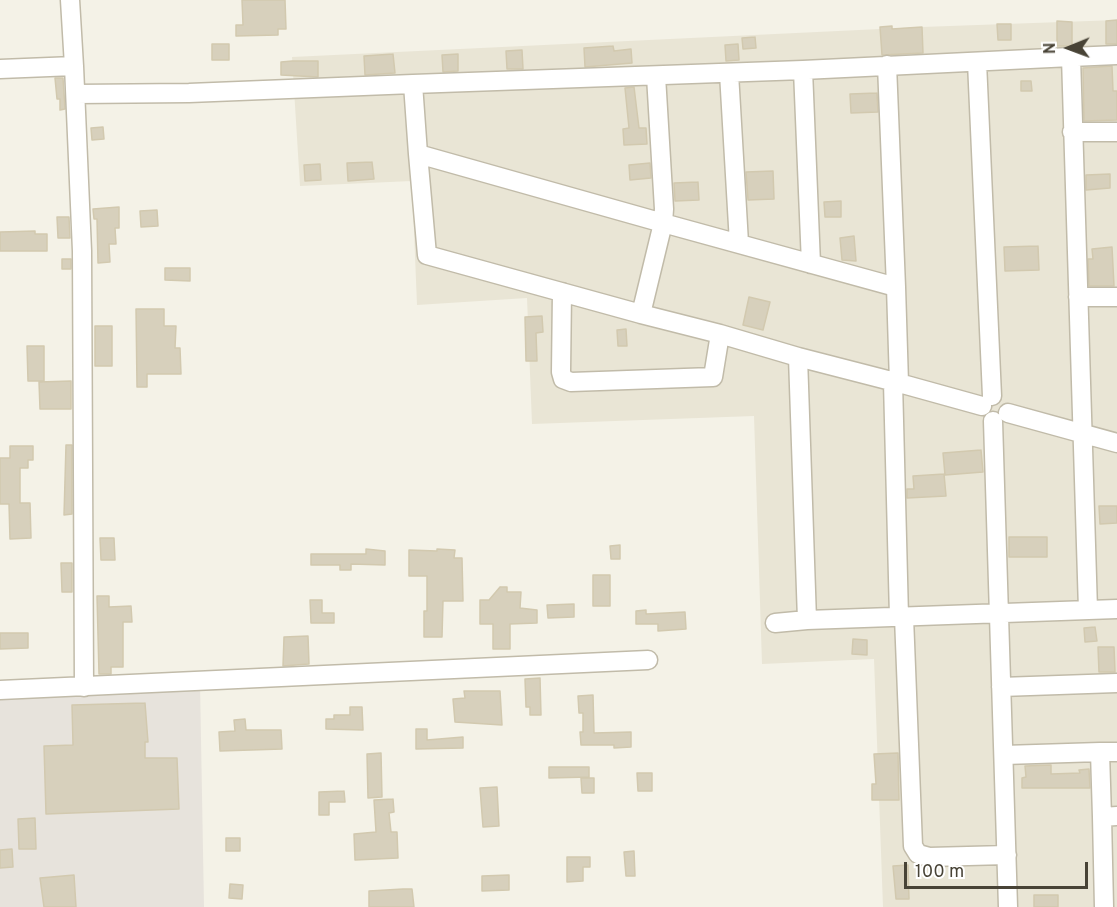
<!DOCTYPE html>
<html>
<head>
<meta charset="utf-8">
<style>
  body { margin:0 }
  #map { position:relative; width:1117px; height:907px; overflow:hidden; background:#f4f2e7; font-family:Overpass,sans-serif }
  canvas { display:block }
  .north { position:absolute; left:1039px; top:18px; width:60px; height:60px; -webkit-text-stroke:4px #fff; paint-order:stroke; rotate:269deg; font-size:16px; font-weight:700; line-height:24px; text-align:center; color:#484336 }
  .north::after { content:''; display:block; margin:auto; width:21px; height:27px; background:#484336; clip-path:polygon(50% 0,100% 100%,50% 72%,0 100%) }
  .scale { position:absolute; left:904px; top:862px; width:184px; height:27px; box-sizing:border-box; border:3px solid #484336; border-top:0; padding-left:8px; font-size:18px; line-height:21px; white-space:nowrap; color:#484336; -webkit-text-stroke:4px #fff; paint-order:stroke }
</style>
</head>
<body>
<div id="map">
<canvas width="1117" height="907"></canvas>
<div class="north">N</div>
<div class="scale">100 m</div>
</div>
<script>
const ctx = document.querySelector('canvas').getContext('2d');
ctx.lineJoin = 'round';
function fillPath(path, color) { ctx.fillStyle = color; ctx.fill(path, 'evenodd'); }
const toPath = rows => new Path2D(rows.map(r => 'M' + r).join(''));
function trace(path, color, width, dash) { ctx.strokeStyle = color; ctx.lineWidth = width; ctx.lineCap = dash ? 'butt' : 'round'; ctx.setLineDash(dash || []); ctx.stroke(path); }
fillPath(toPath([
  [1117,20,1117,907,883,907,874,659,762,664,754,416,532,424,527,298,417,305,412,181,300,186,292,57,922,27]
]), '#e9e5d5');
fillPath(toPath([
  [200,683,204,907,0,907,0,691]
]), '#e7e3dc');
const building = toPath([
  [242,0,285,0,286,29,278,29,278,35,236,36,236,25,243,25,242,0],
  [1117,20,1117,44,1106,44,1106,21,1117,20],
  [1057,21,1072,22,1072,46,1057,46,1057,21],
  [997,24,1011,24,1011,40,998,40,997,24],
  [892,26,892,29,922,27,923,53,882,55,880,27,892,26],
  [755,37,756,48,743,49,742,38,755,37],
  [212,44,229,44,229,60,212,60,212,44],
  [738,44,739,60,726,61,725,45,738,44],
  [613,46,614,51,631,49,632,63,585,67,584,48,613,46],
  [522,50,523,69,507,69,506,51,522,50],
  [393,54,395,73,365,75,364,56,393,54],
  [458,54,458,71,443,72,442,55,458,54],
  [292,61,318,61,318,77,281,75,281,62,292,61],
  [1112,66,1113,91,1117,91,1117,120,1084,121,1083,68,1112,66],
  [55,78,63,78,65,109,60,110,60,99,57,99,55,78],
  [1021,81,1031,81,1032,91,1021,91,1021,81],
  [634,87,639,128,646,128,647,144,624,145,623,129,629,128,625,88,634,87],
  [877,93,878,112,851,113,850,94,877,93],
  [103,127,104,139,92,140,91,128,103,127],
  [372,162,374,179,348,181,347,163,372,162],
  [650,163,651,178,630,180,629,165,650,163],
  [320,164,321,180,305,181,304,165,320,164],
  [773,171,774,199,748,200,746,172,773,171],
  [1110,174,1110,188,1086,190,1086,175,1110,174],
  [698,182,699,200,675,201,674,183,698,182],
  [841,201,841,217,825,217,824,202,841,201],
  [119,207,119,228,115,228,116,244,109,244,110,262,98,263,97,219,94,219,93,209,119,207],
  [157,210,158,226,141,227,140,211,157,210],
  [57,217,69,217,70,238,58,238,57,217],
  [35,231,35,234,47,234,47,251,0,251,0,232,35,231],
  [854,236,856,261,842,260,840,238,854,236],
  [1038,246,1039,270,1005,271,1004,247,1038,246],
  [1112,247,1114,286,1089,286,1088,259,1093,259,1092,249,1112,247],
  [62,259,71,259,71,269,62,269,62,259],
  [165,268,190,268,190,281,165,280,165,268],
  [749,297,770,302,763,330,743,325,749,297],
  [136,309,164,309,164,326,176,326,175,348,180,348,181,374,147,374,147,387,137,387,136,309],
  [542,316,543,332,536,333,537,361,526,361,525,317,542,316],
  [95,326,112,326,112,366,95,366,95,326],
  [626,329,627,346,618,346,617,330,626,329],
  [27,346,44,346,44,381,28,381,27,346],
  [71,381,71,409,40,409,39,382,71,381],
  [66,445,72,445,72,514,64,515,66,445],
  [10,446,33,446,33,460,28,460,28,468,20,468,20,503,30,503,31,538,10,539,9,504,0,504,0,458,10,458,10,446],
  [981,450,983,472,945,475,943,453,981,450],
  [944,474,946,496,907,498,907,489,914,489,913,476,944,474],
  [1099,506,1117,506,1117,523,1100,524,1099,506],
  [1009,537,1047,537,1047,557,1009,557,1009,537],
  [100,538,114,538,115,560,101,560,100,538],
  [620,545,620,559,611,559,610,546,620,545],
  [366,549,385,551,385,565,351,564,351,570,340,570,340,565,311,565,311,554,366,554,366,549],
  [437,549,455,550,454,558,462,558,463,601,443,601,442,637,424,637,424,611,427,611,427,576,409,576,409,550,437,551,437,549],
  [61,563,72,563,72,592,62,592,61,563],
  [593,575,610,575,610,606,593,606,593,575],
  [500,587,507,587,507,592,521,592,520,608,537,610,537,623,510,624,510,649,493,649,493,624,480,624,480,600,489,600,500,587],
  [97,596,109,596,109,607,131,606,132,622,123,622,123,667,111,667,111,674,99,674,97,596],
  [310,600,322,600,322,613,334,613,334,623,311,623,310,600],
  [574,604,574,617,548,618,547,605,574,604],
  [646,610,646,614,685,612,686,629,658,631,658,624,636,624,636,611,646,610],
  [1095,627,1097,641,1085,642,1084,628,1095,627],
  [0,633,28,633,28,648,0,649,0,633],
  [308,636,309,664,283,666,284,637,308,636],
  [853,639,867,640,867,655,852,654,853,639],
  [1098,647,1114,647,1115,672,1099,672,1098,647],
  [540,678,541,715,530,715,530,707,526,707,525,679,540,678],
  [464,691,500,691,502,725,455,722,453,699,465,698,464,691],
  [593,695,594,733,631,732,631,747,614,748,614,745,581,745,580,732,583,732,583,713,579,713,578,696,593,695],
  [145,703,148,742,145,742,145,758,177,758,179,809,46,814,44,746,73,745,72,705,145,703],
  [350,707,362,707,363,730,326,729,326,719,334,719,334,715,350,715,350,707],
  [245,719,246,730,281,730,282,749,220,751,219,732,235,731,234,720,245,719],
  [416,729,427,729,427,740,463,737,463,748,416,749,416,729],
  [381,753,382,797,368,798,367,754,381,753],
  [898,753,899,800,872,800,872,784,876,784,874,754,898,753],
  [1051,765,1051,774,1080,773,1079,770,1089,769,1090,788,1022,788,1022,778,1026,777,1025,766,1051,765],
  [549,767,589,767,589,777,549,778,549,767],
  [637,773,652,773,652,791,638,791,637,773],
  [581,778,594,778,594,793,582,793,581,778],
  [497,787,499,826,483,827,480,788,497,787],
  [344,791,345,802,329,802,329,815,319,815,319,792,344,791],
  [393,799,394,812,389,813,391,832,397,832,398,858,355,860,354,834,376,832,374,800,393,799],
  [35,818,36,849,19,849,18,819,35,818],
  [226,838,240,838,240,851,226,851,226,838],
  [12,849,13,867,0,868,0,850,12,849],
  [634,851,635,876,626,876,624,852,634,851],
  [567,857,590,857,590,867,583,867,583,881,567,882,567,857],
  [908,865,909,899,896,899,893,866,908,865],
  [74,875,76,907,44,907,40,878,74,875],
  [509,875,509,890,482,891,482,876,509,875],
  [230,884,243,885,242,899,229,898,230,884],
  [403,889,412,889,414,907,369,907,369,891,403,889],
  [1034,895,1058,895,1058,907,1034,907,1034,895]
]);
fillPath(building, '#d7d0bc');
trace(building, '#d2c9af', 1.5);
const minor = toPath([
  [70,0,74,66],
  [1071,57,1117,55],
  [977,62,992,396],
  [887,65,896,287],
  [0,69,74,66,82,251,84,687],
  [803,70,811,264],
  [729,73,739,243],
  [656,76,664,209,663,223,896,287,899,383,982,406],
  [76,94,189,93,413,84],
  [1072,132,1117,132],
  [418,154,427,255,641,314],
  [562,292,561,372,563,379,571,382,713,377,720,334],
  [1078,297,1117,297],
  [798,357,899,383],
  [893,382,899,617],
  [1008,413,1117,443],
  [993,421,1008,907],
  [1088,610,1071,57,803,70,413,84,418,154,663,223,641,314,720,334,798,357,807,620,1117,609],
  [904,617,913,846,918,854,929,857,1007,855],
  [775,623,807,620],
  [1001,687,1117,683],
  [0,690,648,660],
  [1004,755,1100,752],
  [1102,817,1100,752,1117,752],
  [1104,907,1102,817,1117,816]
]);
trace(minor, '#c1bba9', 21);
trace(minor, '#fff', 18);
</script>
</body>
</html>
